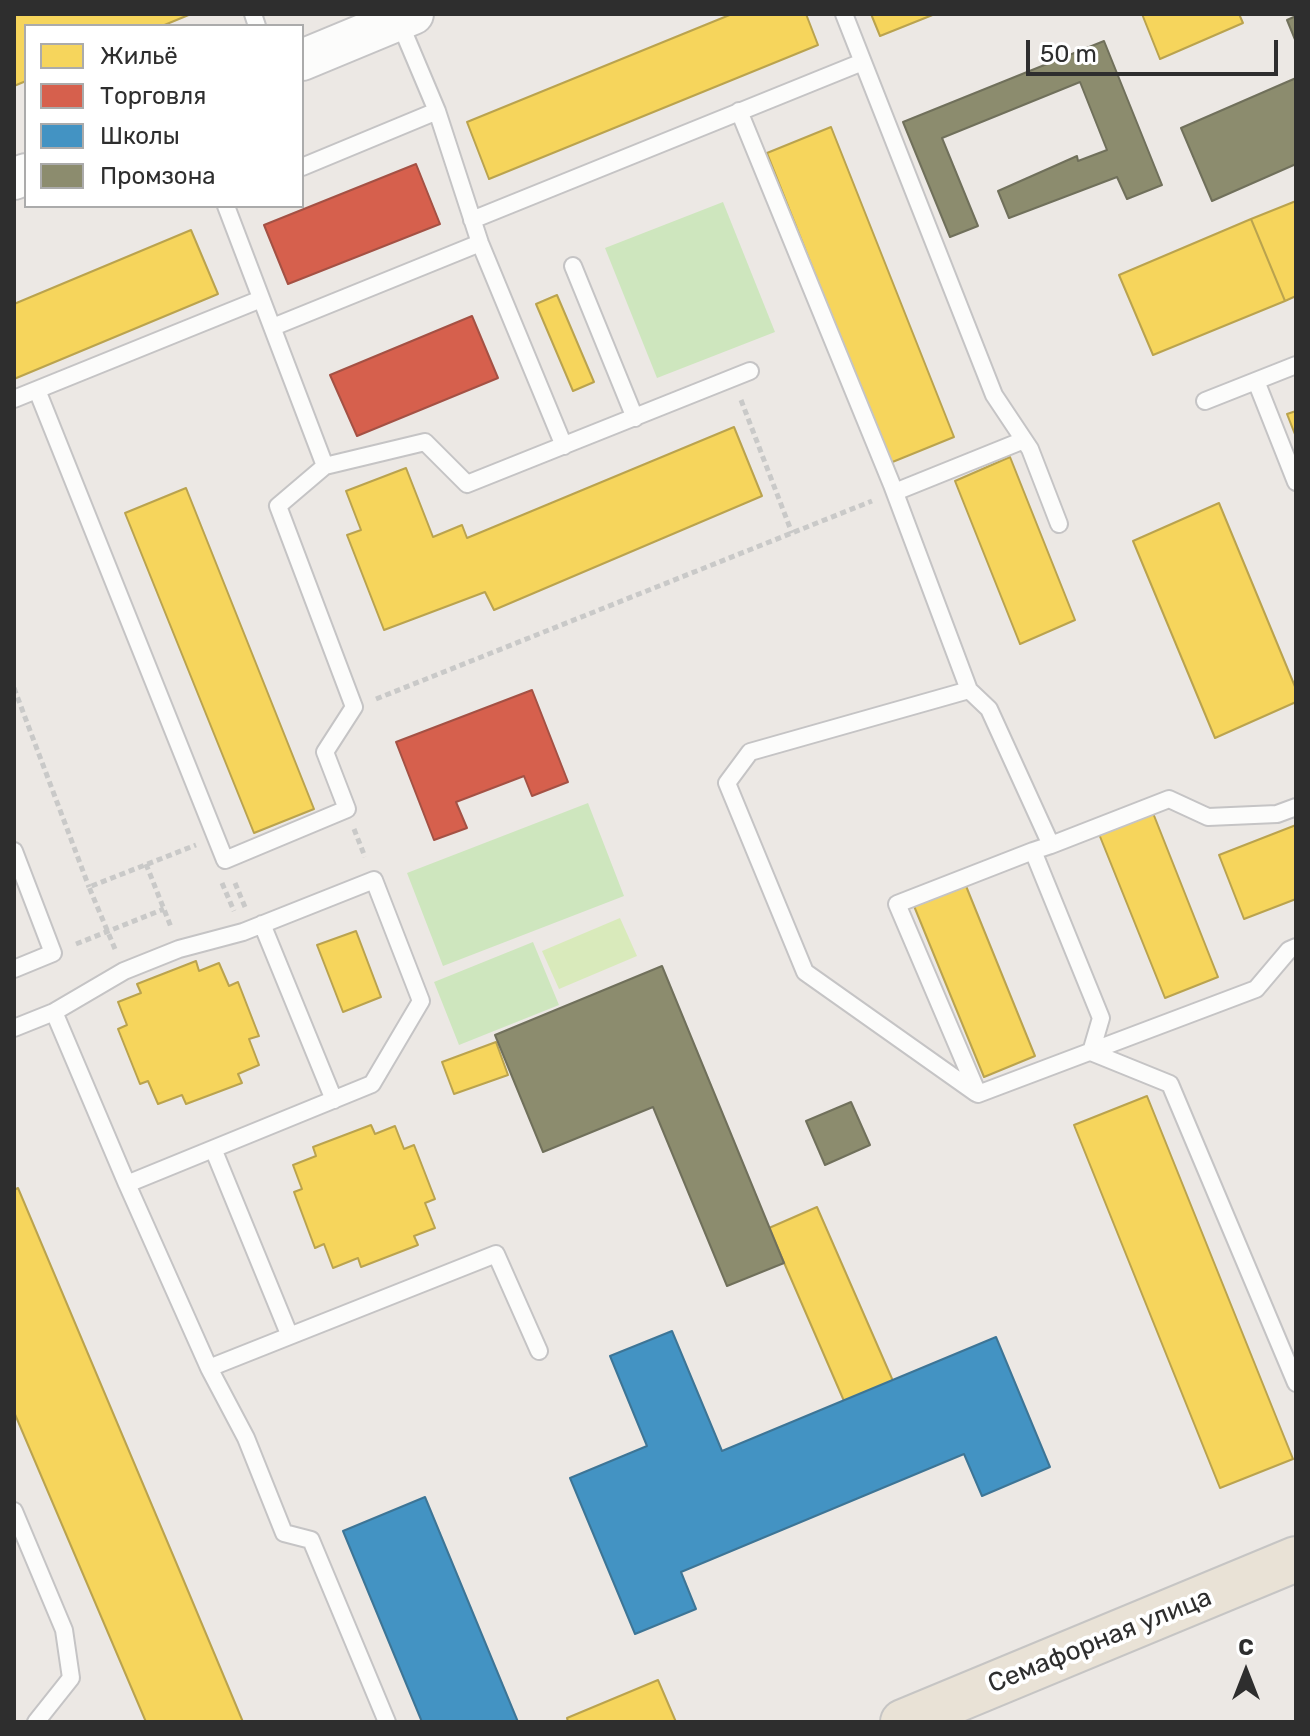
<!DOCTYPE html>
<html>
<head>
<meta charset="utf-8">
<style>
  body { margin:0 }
  #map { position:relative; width:1310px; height:1736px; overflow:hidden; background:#ece8e4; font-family:Rubik,sans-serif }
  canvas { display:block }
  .frame { position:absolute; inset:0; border:16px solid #2e2e2e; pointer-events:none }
  .legend { position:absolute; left:24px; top:24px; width:280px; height:184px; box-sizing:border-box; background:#fff; border:2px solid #ababab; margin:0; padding:10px 14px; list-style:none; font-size:24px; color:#2e2e2e }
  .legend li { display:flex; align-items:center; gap:16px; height:40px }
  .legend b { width:40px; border:2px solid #ababab }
  .north { position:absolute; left:1206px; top:1632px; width:80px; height:80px; -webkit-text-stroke:6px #fff; paint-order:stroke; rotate:0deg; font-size:22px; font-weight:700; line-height:32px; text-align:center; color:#2e2e2e }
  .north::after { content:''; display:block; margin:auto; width:28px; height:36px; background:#2e2e2e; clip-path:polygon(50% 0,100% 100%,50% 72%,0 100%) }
  .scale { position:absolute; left:1026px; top:40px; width:252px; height:36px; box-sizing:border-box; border:4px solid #2e2e2e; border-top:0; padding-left:10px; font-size:24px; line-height:28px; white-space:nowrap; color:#2e2e2e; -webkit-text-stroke:6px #fff; paint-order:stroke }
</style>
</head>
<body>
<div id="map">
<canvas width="1310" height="1736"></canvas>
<div class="frame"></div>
<ul class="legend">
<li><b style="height:22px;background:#f6d55c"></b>Жильё</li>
<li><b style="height:22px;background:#d6604d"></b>Торговля</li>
<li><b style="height:22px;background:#4393c3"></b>Школы</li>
<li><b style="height:22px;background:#8c8c6e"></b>Промзона</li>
</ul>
<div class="north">С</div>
<div class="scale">50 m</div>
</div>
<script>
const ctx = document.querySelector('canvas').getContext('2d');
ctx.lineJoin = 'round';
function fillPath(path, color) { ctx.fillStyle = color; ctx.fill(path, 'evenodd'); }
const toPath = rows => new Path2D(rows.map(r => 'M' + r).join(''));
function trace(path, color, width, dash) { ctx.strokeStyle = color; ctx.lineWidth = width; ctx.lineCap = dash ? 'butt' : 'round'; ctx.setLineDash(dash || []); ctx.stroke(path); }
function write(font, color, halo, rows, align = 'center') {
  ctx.font = font + ' Rubik,sans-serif'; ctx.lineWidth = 8; ctx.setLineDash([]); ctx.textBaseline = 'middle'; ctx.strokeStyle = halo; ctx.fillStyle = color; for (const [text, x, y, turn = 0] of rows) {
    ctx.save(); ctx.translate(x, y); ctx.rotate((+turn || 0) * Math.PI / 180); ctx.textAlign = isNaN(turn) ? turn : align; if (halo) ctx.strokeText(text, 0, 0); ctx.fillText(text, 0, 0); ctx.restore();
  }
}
fillPath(toPath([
  [723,202,775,332,657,378,605,248],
  [588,803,624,896,443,966,407,873],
  [533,942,559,1005,459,1045,434,982]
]), '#cee6be');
fillPath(toPath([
  [620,918,637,956,559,989,542,951]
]), '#d9eabb');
const homes = toPath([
  [14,14,191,14,162,26,26,26,26,81,14,86,14,14],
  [732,14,806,14,818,45,489,179,467,122,732,14],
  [871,14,935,14,880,36,871,14],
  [1142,14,1239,14,1243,23,1160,59,1142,14],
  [831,127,954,437,890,463,767,153,831,127],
  [1296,201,1296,296,1285,301,1251,219,1296,201],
  [1251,219,1285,301,1153,355,1119,275,1251,219],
  [191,230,218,294,14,379,14,304,191,230],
  [557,295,594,382,573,391,536,304,557,295],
  [1296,411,1296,437,1287,414,1296,411],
  [734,427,762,496,494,610,485,592,384,630,347,535,361,530,346,491,406,468,433,537,462,525,467,538,734,427],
  [1010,457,1075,620,1020,644,955,481,1010,457],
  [186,488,314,809,254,833,125,513,186,488],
  [1219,503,1296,689,1296,702,1215,738,1133,541,1219,503],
  [1153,813,1218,977,1165,998,1099,834,1153,813],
  [1296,825,1296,899,1244,919,1219,855,1296,825],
  [966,886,1035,1056,984,1077,914,906,966,886],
  [356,931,381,997,343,1012,317,945,356,931],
  [196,961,199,971,219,963,229,986,238,982,259,1036,249,1039,259,1065,238,1074,242,1083,186,1104,182,1095,158,1104,148,1081,140,1084,118,1029,127,1025,118,1002,141,993,137,984,196,961],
  [496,1042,508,1075,454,1094,442,1062,496,1042],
  [1147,1096,1293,1459,1220,1488,1074,1125,1147,1096],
  [371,1125,375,1134,395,1126,404,1149,414,1145,435,1199,425,1203,435,1228,414,1236,418,1245,361,1267,358,1258,333,1268,324,1244,315,1248,294,1192,302,1189,293,1165,316,1156,313,1147,371,1125],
  [18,1188,178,1567,243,1722,146,1722,14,1412,14,1190,18,1188],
  [817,1207,893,1381,844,1401,769,1228,817,1207],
  [658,1680,676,1722,568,1722,567,1718,658,1680]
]);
fillPath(homes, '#f6d55c');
trace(homes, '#baa34e', 2);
const shops = toPath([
  [416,164,440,224,288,284,264,225,416,164],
  [472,316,498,378,357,436,330,375,472,316],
  [532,690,568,782,532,796,524,776,456,802,467,828,434,840,396,742,532,690]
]);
fillPath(shops, '#d6604d');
trace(shops, '#a45144', 2);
const schools = toPath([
  [672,1331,722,1451,996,1337,1050,1467,982,1496,964,1454,681,1572,696,1609,635,1634,570,1478,647,1446,610,1356,672,1331],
  [425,1497,518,1722,422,1722,343,1531,425,1497]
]);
fillPath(schools, '#4393c3');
trace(schools, '#3d7596', 2);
const industry = toPath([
  [1296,16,1296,42,1287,20,1296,16],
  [1104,41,1162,185,1127,199,1117,177,1009,218,998,191,1077,156,1078,161,1107,150,1080,82,942,138,978,226,950,237,903,122,1104,41],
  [1296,78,1296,164,1212,201,1181,128,1296,78],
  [662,966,784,1263,727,1286,653,1107,543,1152,495,1035,662,966],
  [851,1102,870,1145,825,1165,806,1121,851,1102]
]);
fillPath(industry, '#8c8c6e');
trace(industry, '#70705b', 2);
const service = toPath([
  [253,14,257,26],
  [844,14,994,395,1030,449,1059,524],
  [399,21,437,111,480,243,564,446],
  [739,111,892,485,969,690,989,709,1051,845,1033,851,1101,1018,1091,1052,1170,1084,1296,1383],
  [302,167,437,111],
  [472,220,860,63],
  [573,266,635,418],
  [273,327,480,243],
  [1256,381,1296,482],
  [37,390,225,860,347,809,325,752,354,707,278,506,325,466,226,206],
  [14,399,261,299],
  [1205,401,1296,365],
  [325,466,425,442,467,484,750,371],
  [895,492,1024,440],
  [969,690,750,752,727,783,805,972,976,1093],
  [1051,845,1169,799,1208,817,1277,814,1296,807],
  [14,851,53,953,14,969],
  [1033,851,897,904,978,1094,1256,989,1289,950,1296,947],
  [262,924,334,1100],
  [54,1012,127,1184],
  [14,1028,54,1012,124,971,179,949,243,932,374,880,421,1001,372,1084,127,1184,209,1368,246,1438,284,1533,311,1540,387,1722],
  [214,1151,289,1334],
  [209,1368,496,1254,539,1351],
  [14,1511,64,1630,71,1678,36,1722]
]);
const tertiary = toPath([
  [302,60,413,14],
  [14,179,26,174]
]);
const trunk = toPath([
  [903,1722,1296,1559]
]);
trace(service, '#c5c4c5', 20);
trace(tertiary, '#c5c4c5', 44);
trace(trunk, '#c6c5c4', 48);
trace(toPath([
  [741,400,792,533],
  [14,688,89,887],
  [376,699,872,501],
  [354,829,365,857],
  [146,864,171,927],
  [222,883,234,911],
  [235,883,245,907],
  [76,944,164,909],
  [115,949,89,887,196,845]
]), '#c9c9c8', 5, [6, 4]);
trace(service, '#fcfcfb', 16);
trace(tertiary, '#fcfcfb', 40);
trace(trunk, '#e9e2d6', 44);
write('26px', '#2e2e2e', '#fff', [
  ["Семафорная улица",1100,1641,-22]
]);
</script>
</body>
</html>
